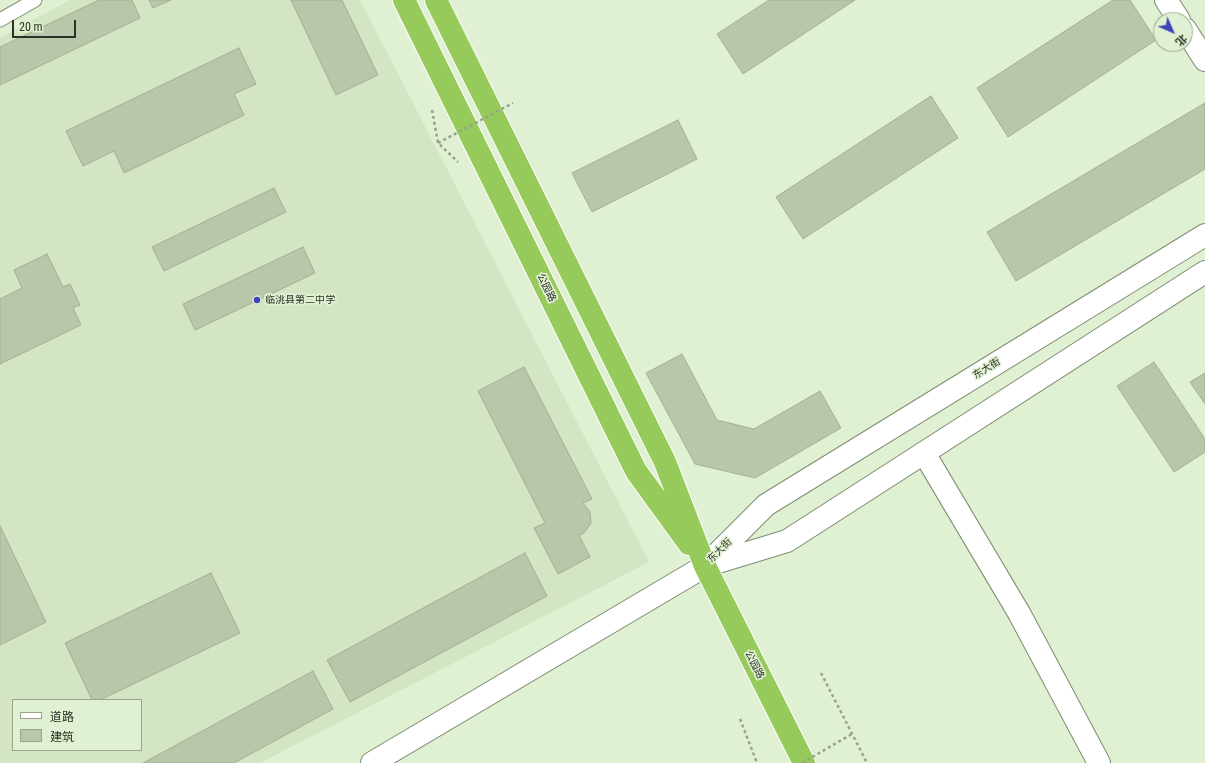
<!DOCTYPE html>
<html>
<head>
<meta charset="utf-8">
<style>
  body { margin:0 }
  #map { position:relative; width:1205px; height:763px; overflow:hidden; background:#e0f0d2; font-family:"Roboto Condensed","Noto Sans SC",sans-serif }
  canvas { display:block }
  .legend { position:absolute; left:12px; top:699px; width:130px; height:52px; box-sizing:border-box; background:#e0f0d2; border:1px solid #98a48e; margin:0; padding:5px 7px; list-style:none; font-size:12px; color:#2c3227 }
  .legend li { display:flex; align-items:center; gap:8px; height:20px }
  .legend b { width:20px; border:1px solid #98a48e }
  .north { position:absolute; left:1153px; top:12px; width:40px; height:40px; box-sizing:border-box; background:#e0f0d2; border:1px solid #98a48e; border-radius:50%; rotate:135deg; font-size:11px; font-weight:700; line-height:16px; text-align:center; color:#2c3227 }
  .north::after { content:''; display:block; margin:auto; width:14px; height:18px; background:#3f45b9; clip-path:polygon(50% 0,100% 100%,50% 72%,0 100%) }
  .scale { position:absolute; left:12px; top:20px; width:64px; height:18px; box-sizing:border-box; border:2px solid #2c3227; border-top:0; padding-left:5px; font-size:12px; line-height:14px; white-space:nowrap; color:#2c3227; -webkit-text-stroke:3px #e0f0d2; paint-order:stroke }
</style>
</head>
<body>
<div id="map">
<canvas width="1205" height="763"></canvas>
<ul class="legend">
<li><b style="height:5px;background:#fff"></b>道路</li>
<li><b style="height:11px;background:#b8c7aa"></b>建筑</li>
</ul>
<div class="north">北</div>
<div class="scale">20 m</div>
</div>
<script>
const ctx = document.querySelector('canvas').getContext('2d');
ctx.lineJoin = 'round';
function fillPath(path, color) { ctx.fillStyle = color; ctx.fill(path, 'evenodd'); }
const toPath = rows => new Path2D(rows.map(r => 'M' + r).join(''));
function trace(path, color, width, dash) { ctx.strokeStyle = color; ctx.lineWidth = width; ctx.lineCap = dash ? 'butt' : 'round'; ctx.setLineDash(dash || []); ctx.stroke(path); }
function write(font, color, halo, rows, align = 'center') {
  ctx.font = font + ' "Roboto Condensed","Noto Sans SC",sans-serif'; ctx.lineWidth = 3.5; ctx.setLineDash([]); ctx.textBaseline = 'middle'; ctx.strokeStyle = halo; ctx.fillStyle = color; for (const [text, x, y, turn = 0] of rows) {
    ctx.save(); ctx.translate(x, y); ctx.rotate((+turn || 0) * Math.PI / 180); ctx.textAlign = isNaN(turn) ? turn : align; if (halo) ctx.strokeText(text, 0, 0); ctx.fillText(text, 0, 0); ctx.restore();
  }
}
fillPath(toPath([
  [70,0,360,0,649,562,260,763,0,763,0,38],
  [13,700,141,700,141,750,13,750]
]), '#d3e5c2');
const building = toPath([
  [99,0,132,0,140,18,0,85,0,47,99,0],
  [149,0,171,0,153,8,149,0],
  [291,0,342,0,378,75,336,95,291,0],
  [769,0,855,0,743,74,717,34,769,0],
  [1113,0,1130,0,1156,40,1008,137,977,88,1113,0],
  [239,48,256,84,234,94,244,115,124,173,114,151,83,166,66,131,239,48],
  [931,96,958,138,803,239,776,197,931,96],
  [1205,103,1205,169,1016,281,987,232,1205,103],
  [678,120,697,159,592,212,572,173,678,120],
  [274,188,286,212,164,271,152,247,274,188],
  [303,247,315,273,195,330,183,304,303,247],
  [47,254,63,287,70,284,80,305,73,308,81,325,0,364,0,299,22,288,14,270,47,254],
  [682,354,717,420,754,429,820,391,841,428,755,478,695,464,646,373,682,354],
  [1154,362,1205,439,1205,452,1174,472,1117,386,1154,362],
  [524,367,592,499,583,503,590,512,591,523,584,533,579,535,590,557,558,574,534,528,545,523,478,391,524,367],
  [1205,373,1205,404,1190,382,1205,373],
  [0,526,46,622,0,645,0,526],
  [525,553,547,596,350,702,327,660,525,553],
  [211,573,240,633,100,700,92,700,65,643,211,573],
  [313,671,333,709,234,763,143,763,313,671]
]);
fillPath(building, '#b8c7aa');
trace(building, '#a1b094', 1);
const lane = toPath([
  [0,20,35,0]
]);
const street = toPath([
  [1166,0,1179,20],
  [1185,29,1205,60],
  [924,453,1019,613,1099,763],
  [372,763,705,566]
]);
const secondary = toPath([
  [708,565,787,541,1205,272],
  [705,566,766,505,1205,235]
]);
const highway = toPath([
  [404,0,636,471,689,544],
  [436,0,665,462,705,566,804,763]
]);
trace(lane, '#7e8c71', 15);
trace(street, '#7e8c71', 24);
trace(secondary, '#7e8c71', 24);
trace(highway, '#fff', 24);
trace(toPath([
  [432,110,438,143,458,162],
  [821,673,867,763],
  [740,719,757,763]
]), '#96a28c', 2.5, [3, 3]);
trace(lane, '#fff', 13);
trace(street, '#fff', 22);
trace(secondary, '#fff', 22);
trace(highway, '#96ca5b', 22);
trace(toPath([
  [438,143,513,103],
  [802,763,852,734]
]), '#96a28c', 2.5, [3, 3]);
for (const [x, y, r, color] of [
  [257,300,4,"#3f45b9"]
]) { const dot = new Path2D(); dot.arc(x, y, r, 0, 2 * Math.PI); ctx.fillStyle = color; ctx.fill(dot); trace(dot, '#e0f0d2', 1.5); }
write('10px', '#2c3227', '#e0f0d2', [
  ["公园路",546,288,64],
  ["东大街",987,369,-32],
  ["东大街",720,551,-45],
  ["公园路",754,665,63]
]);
write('10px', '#2c3227', '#e0f0d2', [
  ["临洮县第二中学",265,300]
], 'left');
</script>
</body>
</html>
